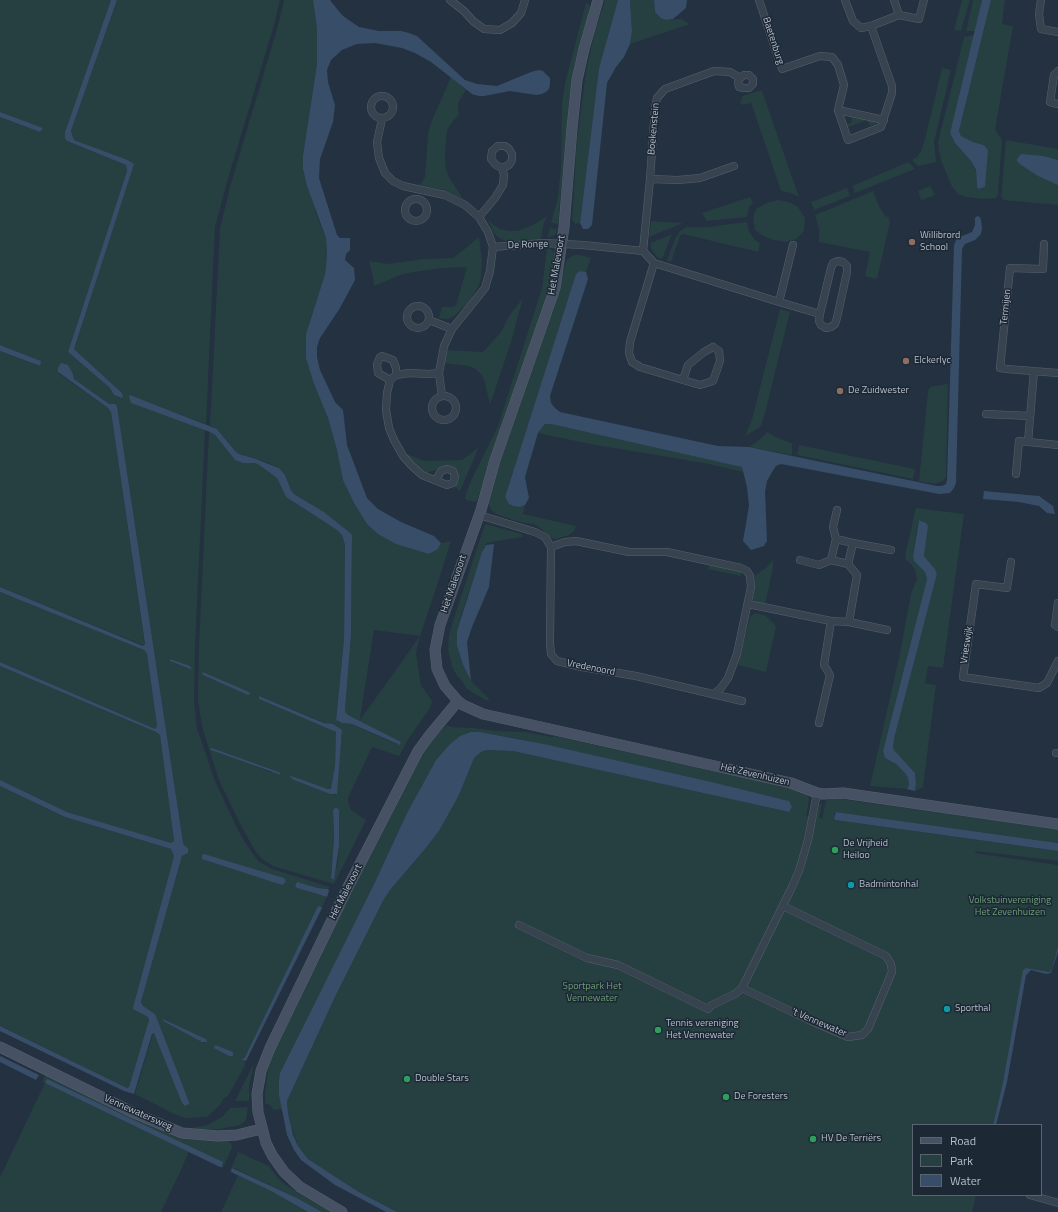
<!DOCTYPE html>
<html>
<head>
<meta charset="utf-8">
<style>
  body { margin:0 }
  #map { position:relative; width:1058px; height:1212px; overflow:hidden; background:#243140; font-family:"Titillium Web",sans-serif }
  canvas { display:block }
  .legend { position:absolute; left:912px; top:1124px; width:130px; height:72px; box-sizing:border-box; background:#1d2835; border:1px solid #5a6471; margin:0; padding:5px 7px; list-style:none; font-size:12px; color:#b5becb }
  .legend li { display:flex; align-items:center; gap:8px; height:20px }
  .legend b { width:20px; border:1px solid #5a6471 }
</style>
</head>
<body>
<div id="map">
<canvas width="1058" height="1212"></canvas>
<ul class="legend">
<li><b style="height:5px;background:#465263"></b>Road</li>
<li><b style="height:11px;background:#263f41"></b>Park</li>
<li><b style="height:11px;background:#374d68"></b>Water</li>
</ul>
</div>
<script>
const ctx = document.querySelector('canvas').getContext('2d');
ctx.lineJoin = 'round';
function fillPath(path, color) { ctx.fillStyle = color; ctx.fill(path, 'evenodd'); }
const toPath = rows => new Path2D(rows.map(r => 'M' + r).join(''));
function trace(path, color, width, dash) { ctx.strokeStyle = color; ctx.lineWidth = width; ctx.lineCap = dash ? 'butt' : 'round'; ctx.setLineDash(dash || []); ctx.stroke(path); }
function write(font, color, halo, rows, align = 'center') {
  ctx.font = font + ' "Titillium Web",sans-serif'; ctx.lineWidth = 3; ctx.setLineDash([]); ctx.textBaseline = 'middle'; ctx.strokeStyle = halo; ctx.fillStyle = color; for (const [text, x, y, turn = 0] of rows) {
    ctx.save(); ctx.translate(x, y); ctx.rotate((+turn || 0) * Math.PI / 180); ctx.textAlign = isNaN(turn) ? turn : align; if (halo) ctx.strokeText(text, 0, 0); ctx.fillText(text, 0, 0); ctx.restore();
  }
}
fillPath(toPath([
  [0,0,111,0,65,132,67,141,126,165,127,171,68,352,110,388,114,395,122,398,122,393,74,349,133,164,128,160,74,140,71,131,117,0,280,0,274,25,227,182,215,227,206,424,131,396,205,430,195,646,194,701,197,728,215,781,237,828,245,842,258,861,272,869,330,887,328,889,318,888,298,883,295,886,297,888,327,897,322,907,321,906,245,1057,241,1060,245,1062,245,1066,228,1096,224,1098,220,1105,207,1117,186,1118,174,1114,135,1094,153,1033,156,1034,189,1103,156,1016,155,1014,143,1006,141,1002,182,856,188,853,188,848,184,845,183,842,117,406,114,404,109,404,105,401,74,379,73,374,58,373,108,408,111,412,145,646,0,587,0,351,39,366,41,361,0,345,0,117,40,132,42,128,0,112],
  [170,659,192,667,190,669,170,661],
  [163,1019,206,1039,205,1043,163,1021],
  [284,0,313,0,317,29,317,64,303,155,303,169,318,219,326,238,327,255,325,274,306,334,314,384,328,418,337,450,344,480,354,503,438,549,441,543,451,541,440,576,420,636,416,653,421,685,432,701,430,708,409,738,399,756,372,747,348,798,348,802,351,810,366,820,334,884,273,866,261,858,256,852,241,826,219,780,202,727,198,700,199,646,209,431,215,435,235,460,255,463,259,465,277,478,286,497,337,530,342,535,345,545,344,639,336,717,338,722,352,724,396,744,401,744,400,742,350,716,346,713,345,710,351,636,352,535,324,512,294,494,291,490,285,475,279,468,269,463,239,454,236,452,219,431,210,425,220,228,231,183,278,26],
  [374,630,420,636,360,720,360,719],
  [203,672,249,692,249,694,203,675,202,673],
  [259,696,328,724,342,732,337,783,338,787,335,795,294,780,313,784,328,789,332,789,335,766,337,732,259,699],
  [211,748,212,748,279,772,270,772],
  [333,810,339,810,339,846,337,866,331,878,334,838],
  [605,0,618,0,599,68,580,223,575,224,572,220,577,140,586,71,595,31],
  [630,0,654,0,655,12,666,20,681,19,690,24,630,44,632,32],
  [962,0,970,0,961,31,954,30],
  [973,0,982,0,975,31,966,31],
  [991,0,1005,0,1002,24,1013,26,995,130,1002,140,998,194,996,198,983,199,966,197,958,194,952,187,942,163,939,151,938,142,964,37,974,35,950,133,955,143,971,161,976,171,977,187,978,189,984,145,973,142,961,136,959,131],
  [586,3,589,4,590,11,575,63,569,101,558,224,551,223,558,197,561,168,562,103,565,83],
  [942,68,951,70,934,142,936,162,918,166,912,160,917,157,921,151,925,139],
  [451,77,466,90,458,103,459,114,448,128,446,137,445,158,446,169,449,177,463,199,445,190,420,185,425,177,428,133,432,120],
  [758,91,762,91,799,197,790,193,781,191,751,103,743,105,740,103,743,96],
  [851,116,877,122,877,123,870,126,867,120,846,128,845,125,852,122],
  [1006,140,1058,149,1058,205,1003,200,1001,197],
  [908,162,915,169,855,193,852,186],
  [930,186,935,195,921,200,918,191],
  [847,188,850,196,814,210,811,202],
  [873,191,880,208,886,217,888,216,890,222,877,279,865,276,870,252,819,242,819,230,815,215],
  [750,197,753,203,749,207,747,217,707,221,702,213],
  [778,200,789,202,798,207,805,218,804,231,796,239,786,242,774,240,763,236,755,230,753,218,756,209,766,203],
  [547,216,543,226,541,240,525,243,510,243,499,238,494,233,488,220,494,225,500,229,509,231,517,231,533,225],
  [651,221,683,223,649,237],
  [747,222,749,231,755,240,760,243,758,252,683,234,680,236,671,262,667,261,675,239,680,231,686,227,707,227],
  [550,228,557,229,555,235,547,238],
  [672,234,662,259,657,257,651,249,651,243],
  [479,237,482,260,481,278,478,287,469,302,454,316,448,319,439,318,442,307,454,307,456,305,467,267,444,268,413,272,400,275,374,286,373,277,369,261,388,264,423,259,452,258,456,256],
  [547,248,553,251,554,255,549,288,477,501,475,502,466,500,465,497,470,483,498,426,542,288],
  [574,255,580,255,591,258,586,272,580,271,576,275,505,497,520,507,525,505,523,514,576,526,574,531,569,535,556,539,551,538,543,530,534,524,520,522,496,514,491,510,488,503,500,460,528,381,535,354,552,312,567,259],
  [523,298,511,342,490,405,485,383,481,374,474,368,469,366,444,363,445,350,483,352,501,332,509,316],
  [780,309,790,312,765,413,762,424,759,428,745,436,752,419],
  [948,384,946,477,943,481,935,484,919,481,928,391,930,387,934,386],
  [545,424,551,424,734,464,742,467,743,472,704,463,595,445,538,433],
  [767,432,778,438,792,443,792,455,749,447,760,439],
  [799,445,915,469,913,479,797,455],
  [479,447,460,491,455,487,458,478,458,473,454,468,452,467,445,467,426,473,422,471,406,454,425,461,462,460],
  [916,508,964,514,943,668,928,666,925,683,936,685,923,787,915,791,916,784,915,773,894,750,893,746,895,735,937,574,935,569,924,556,919,520,917,527,913,557,914,561,925,572,927,579,883,751,885,758,896,764,905,773,908,778,909,785,907,789,870,786,900,653,911,594,917,579,915,570,911,564,906,560,905,555],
  [485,524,522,534,522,537,486,543,466,600,457,631,457,646,463,665,471,681,490,700,486,700,475,694,466,688,462,681,457,676,452,667,448,649,449,635,453,621],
  [773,560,773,568,765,605,757,603,752,598,755,578,754,576,766,568],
  [710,565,741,572,741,576,708,569],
  [0,592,144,650,147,654,157,726,155,729,0,662],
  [755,613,765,615,776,626,766,672,738,665,750,617],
  [0,666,156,732,160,735,174,841,171,844,67,812,0,780],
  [447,725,451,727,474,728,496,731,525,732,553,737,554,736,800,790,807,795,809,799,806,816,816,818,820,804,822,804,819,818,822,819,826,801,834,798,1058,829,1058,843,836,812,834,814,834,818,835,820,1058,851,1058,861,976,851,975,853,1058,865,1058,946,1052,969,1050,972,1026,968,1011,1038,1003,1082,993,1125,913,1125,913,1195,976,1195,972,1212,397,1212,359,1192,308,1159,298,1146,291,1126,288,1112,287,1101,335,997,384,899,390,890,425,849,439,831,458,797,471,762,477,754,487,750,513,751,789,812,789,801,716,783,515,738,476,732,460,736,450,744,436,760,407,813,375,882,280,1073,279,1087,282,1109,274,1110,270,1105,265,1103,265,1093,268,1070,276,1044,367,857,421,753,435,736],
  [0,786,65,817,171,849,174,856,133,1007,148,1017,149,1020,129,1087,127,1088,0,1026],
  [254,1063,249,1087,249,1101,235,1101],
  [48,1075,130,1114,227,1140,231,1143,232,1148,223,1168,220,1167,222,1167,223,1164,44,1082,45,1083,189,1151,181,1170,161,1212,0,1212,0,1177,45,1083,42,1082,44,1077],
  [248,1107,246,1120,240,1125,220,1129,198,1130,192,1128,207,1125,222,1117,230,1108],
  [238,1152,269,1166,279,1179,286,1185,305,1197,334,1212,322,1212,297,1198,234,1168,231,1172,230,1171],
  [238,1175,271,1191,308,1212,221,1212]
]), '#263f41');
fillPath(toPath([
  [111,0,117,0,71,131,74,140,128,160,134,164,74,349,122,393,123,396,122,398,114,395,110,388,68,352,127,171,126,165,67,141,65,138,65,132],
  [313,0,330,0,337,9,343,16,359,27,379,31,401,31,409,33,417,36,465,80,477,84,497,86,531,72,539,70,543,71,550,78,550,84,549,89,546,92,542,94,536,95,510,91,484,96,479,96,472,94,431,62,415,53,402,48,375,43,357,44,342,50,331,60,327,70,328,82,335,105,333,122,320,159,319,178,337,235,340,238,350,238,350,250,346,254,345,260,354,268,355,280,340,308,320,338,317,347,317,357,320,370,335,402,343,410,347,445,367,498,378,509,401,522,434,536,441,543,438,549,429,554,396,544,378,534,367,524,354,503,343,480,337,450,328,418,314,384,306,358,306,334,325,274,327,255,326,238,307,186,303,169,303,155,317,64,317,29],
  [618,0,630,0,632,32,630,44,624,57,616,67,607,83,592,225,588,229,583,229,580,223,599,68],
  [654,0,687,0,686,8,673,19,666,20,661,18,655,12],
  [982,0,991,0,959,131,961,136,973,142,984,145,988,150,985,187,978,189,977,187,976,170,971,161,955,143,950,133],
  [0,112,43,128,40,132,0,117],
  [1021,154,1043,156,1058,160,1058,185,1038,176,1021,165,1017,161,1017,159],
  [977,216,980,217,981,220,982,228,981,234,975,240,965,244,962,249,956,483,954,488,950,493,939,494,781,464,776,466,772,472,767,481,765,492,767,541,764,546,751,550,743,541,749,506,747,487,742,467,551,424,545,424,538,433,525,477,529,498,525,505,520,507,514,506,509,504,505,497,576,274,580,271,586,272,588,279,550,396,551,403,555,408,560,412,718,446,749,447,937,486,942,486,946,484,947,480,954,245,957,238,972,232,975,225,975,218],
  [0,345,41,361,40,366,0,351],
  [61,363,68,365,73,374,74,379,105,401,109,404,115,404,117,406,183,842,184,845,188,848,188,853,182,856,141,1002,143,1006,155,1014,156,1016,189,1102,189,1104,185,1106,182,1103,154,1033,152,1034,134,1094,124,1091,0,1031,0,1026,127,1088,129,1087,149,1020,148,1017,133,1009,133,1007,174,856,171,849,65,817,0,786,0,780,67,812,171,843,174,841,160,735,156,732,0,666,0,662,155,729,157,726,147,654,144,650,0,592,0,587,143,646,145,644,111,412,108,408,58,372,58,368],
  [130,395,217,429,236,452,239,454,256,459,279,468,285,475,291,490,294,494,324,512,349,532,352,535,352,539,351,636,345,710,346,713,350,716,401,742,400,745,352,724,342,723,336,720,344,639,345,545,342,535,337,530,286,497,277,478,259,465,255,463,243,463,235,460,215,435,210,432,131,403,129,397],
  [984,491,1039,496,1053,506,1055,514,1047,513,1039,506,1019,502,983,499],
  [919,520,926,523,928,526,924,556,935,569,937,574,895,735,893,746,894,750,915,773,916,784,915,791,907,789,909,785,908,778,905,773,896,764,885,758,883,751,927,579,925,572,914,561,913,557],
  [494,544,489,587,472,627,467,642,471,681,463,665,457,646,457,631,482,552,486,545],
  [170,659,190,666,192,668,190,669,170,661],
  [203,672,240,688,249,692,250,694,248,695,203,675,202,673],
  [259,696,324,723,333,724,342,730,337,794,330,794,294,780,290,777,291,776,328,789,331,789,335,766,336,732,259,699],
  [471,732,480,732,544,744,716,783,789,801,792,807,789,812,513,751,487,750,481,752,474,758,458,797,439,831,425,849,390,890,384,899,335,997,287,1101,288,1113,293,1135,298,1146,308,1159,359,1192,397,1212,386,1212,335,1185,301,1160,294,1150,287,1135,279,1095,279,1080,280,1073,375,882,407,813,436,760,450,744,460,736],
  [212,748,279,772,281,775,211,750,210,749],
  [336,807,339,810,339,846,334,880,331,878,334,838,333,810],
  [836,812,1058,843,1058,851,835,820,834,818],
  [204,854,284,878,286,882,282,885,202,859,202,855],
  [297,882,318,888,328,889,329,891,327,897,297,888,295,886],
  [318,906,322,907,322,908,246,1061,241,1060,245,1057],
  [1058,946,1058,952,1051,973,1046,974,1031,970,1026,975,1007,1082,996,1125,993,1125,1003,1082,1023,970,1026,968,1050,972,1052,969],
  [163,1019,206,1039,207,1042,202,1042,163,1021],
  [215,1045,233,1052,233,1056,229,1056,214,1048],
  [0,1056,39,1075,36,1080,0,1062],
  [47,1079,223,1162,222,1167,220,1167,45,1083],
  [232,1168,297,1198,322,1212,308,1212,271,1191,231,1172]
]), '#374d68');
const street = toPath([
  [450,0,464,11,473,21,484,29,500,30,512,23,521,13,525,0],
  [759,0,782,69,820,56,832,57,838,65,844,85,838,110,848,140,881,127,892,93,892,86,871,26],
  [845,0,853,21,861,28,871,26,899,15,919,19,924,0],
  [894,0,899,15],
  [1041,0,1039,14,1041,29,1058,32],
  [1058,71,1054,75,1050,102,1058,104],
  '371 107a11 11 0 1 1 22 0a11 11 0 1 1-22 0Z',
  [838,110,884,120],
  [382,119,377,142,379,158,385,173,393,181,403,186,445,195,465,205,479,217,488,232,493,247,490,271,485,288,452,329,444,346,439,373,428,374,409,373,396,375,390,380,387,393,386,410,389,428,394,440,403,456,412,466,422,475,447,485,453,483,455,477,453,471,447,469,441,471,436,480],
  [498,146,505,146,509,149,512,154,512,160,509,165,502,168,496,165,491,159,492,151,498,146],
  [650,179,678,180,700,178,734,166],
  '405 210a11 11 0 1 1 22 0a11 11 0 1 1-22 0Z',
  [479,217,495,198,503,185,504,175,502,168],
  [1044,244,1043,269,1010,268,1000,368,1007,369,1058,373],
  [493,247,544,243,583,245,643,251,654,263,779,302,793,245],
  [643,251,650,179,655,108,657,98,665,89,714,71,730,72,740,78,738,82,739,87,744,88,749,88,753,84,753,79,749,75,744,75,740,78],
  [654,263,630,342,629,353,632,362,640,367,683,380],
  [779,302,820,314,819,321,821,325,826,328,831,327,835,324,837,318,847,272,847,266,843,262,838,261,833,263,831,268,820,314],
  '407 317a11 11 0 1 1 22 0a11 11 0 1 1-22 0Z',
  [429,320,452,329],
  [713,347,719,351,720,361,713,381,700,385,683,380,688,365,704,352,713,347],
  [439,373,442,396],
  [390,380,378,373,377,364,380,357,382,356,393,360,396,368,396,375],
  '432 408a12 12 0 1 1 24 0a12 12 0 1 1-24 0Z',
  [986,414,1030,416],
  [1028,442,1034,371],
  [1016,474,1019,441,1058,445],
  [837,510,833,527,836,539,853,543],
  [479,515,535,532,545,537,551,547,565,542,576,541,629,552,667,552,741,568,747,571,750,576,751,587,737,654,728,678,721,688,714,694],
  [551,547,550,643,551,654,557,661,582,667,636,676,742,701],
  [800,560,819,565,831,560,848,564,857,575,849,622],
  [831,560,836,539],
  [1011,562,1007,588,976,584,963,677,1039,688,1047,683,1058,661],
  [848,564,853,543,891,550],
  [1058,603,1055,625,1058,627],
  [748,604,831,621,849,622,887,630],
  [819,723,830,675,824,665,831,621],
  [1056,753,1058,753],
  [519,925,587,958,618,965,708,1009,712,1005,735,994,742,988,792,887,799,871,808,840,817,793],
  [742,988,809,1020,848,1037,862,1035,868,1029,892,972,891,964,886,956,783,906],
  [1030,1195,1058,1203]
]);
const secondary = toPath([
  [598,0,584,49,577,80,572,128,564,227,555,288,495,460,481,510,440,625,435,650,437,669,445,686,458,701,463,705,483,714,791,783,817,793,823,794,843,793,1058,824],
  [0,1047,134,1113,182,1133,218,1136,237,1135,261,1129],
  [342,1212,300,1187,284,1172,272,1155,266,1143,258,1112,257,1094,261,1071,270,1048,346,891,418,751,429,736,458,701]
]);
trace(street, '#56616e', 8);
trace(secondary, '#56616e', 11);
trace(street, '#384350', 7);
trace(secondary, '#465263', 10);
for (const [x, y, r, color] of [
  [912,242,4,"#8d6e63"],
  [906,361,4,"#8d6e63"],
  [840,391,4,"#8d6e63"],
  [835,850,4,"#2e9e5b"],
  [851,885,4,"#0f9aa8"],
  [947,1009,4,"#0f9aa8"],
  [658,1030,4,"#2e9e5b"],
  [407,1079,4,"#2e9e5b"],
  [726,1097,4,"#2e9e5b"],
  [813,1139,4,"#2e9e5b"]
]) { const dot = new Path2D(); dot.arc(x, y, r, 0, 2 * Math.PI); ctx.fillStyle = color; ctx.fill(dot); trace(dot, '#1d2835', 1.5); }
write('10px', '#b5becb', '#1d2835', [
  ["Baetenburg",773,41,72],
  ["Boekenstein",654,129,-85],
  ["De Ronge",528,245,-2],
  ["Het Malevoort",557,265,-80],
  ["Termijen",1006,307,-84],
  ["Het Malevoort",454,584,-71],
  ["Vrieswijk",967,645,-82],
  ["Vredenoord",591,668,11],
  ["Het Zevenhuizen",755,775,13],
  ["Het Malevoort",346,892,-63],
  ["'t Vennewater",819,1023,23],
  ["Vennewatersweg",138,1113,24]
]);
write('10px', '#b5becb', '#1d2835', [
  ["Willibrord",920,236],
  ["School",920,248],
  ["Elckerlyc",914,361],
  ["De Zuidwester",848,391],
  ["De Vrijheid",843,844],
  ["Heiloo",843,856],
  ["Badmintonhal",859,885],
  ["Sporthal",955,1009],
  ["Tennis vereniging",666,1024],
  ["Het Vennewater",666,1036],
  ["Double Stars",415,1079],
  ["De Foresters",734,1097],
  ["HV De Terriërs",821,1139]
], 'left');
write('10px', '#6b9c75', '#1d2835', [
  ["Volkstuinvereniging",1010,901],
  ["Het Zevenhuizen",1010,913],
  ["Sportpark Het",592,987],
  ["Vennewater",592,999]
]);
</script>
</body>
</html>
